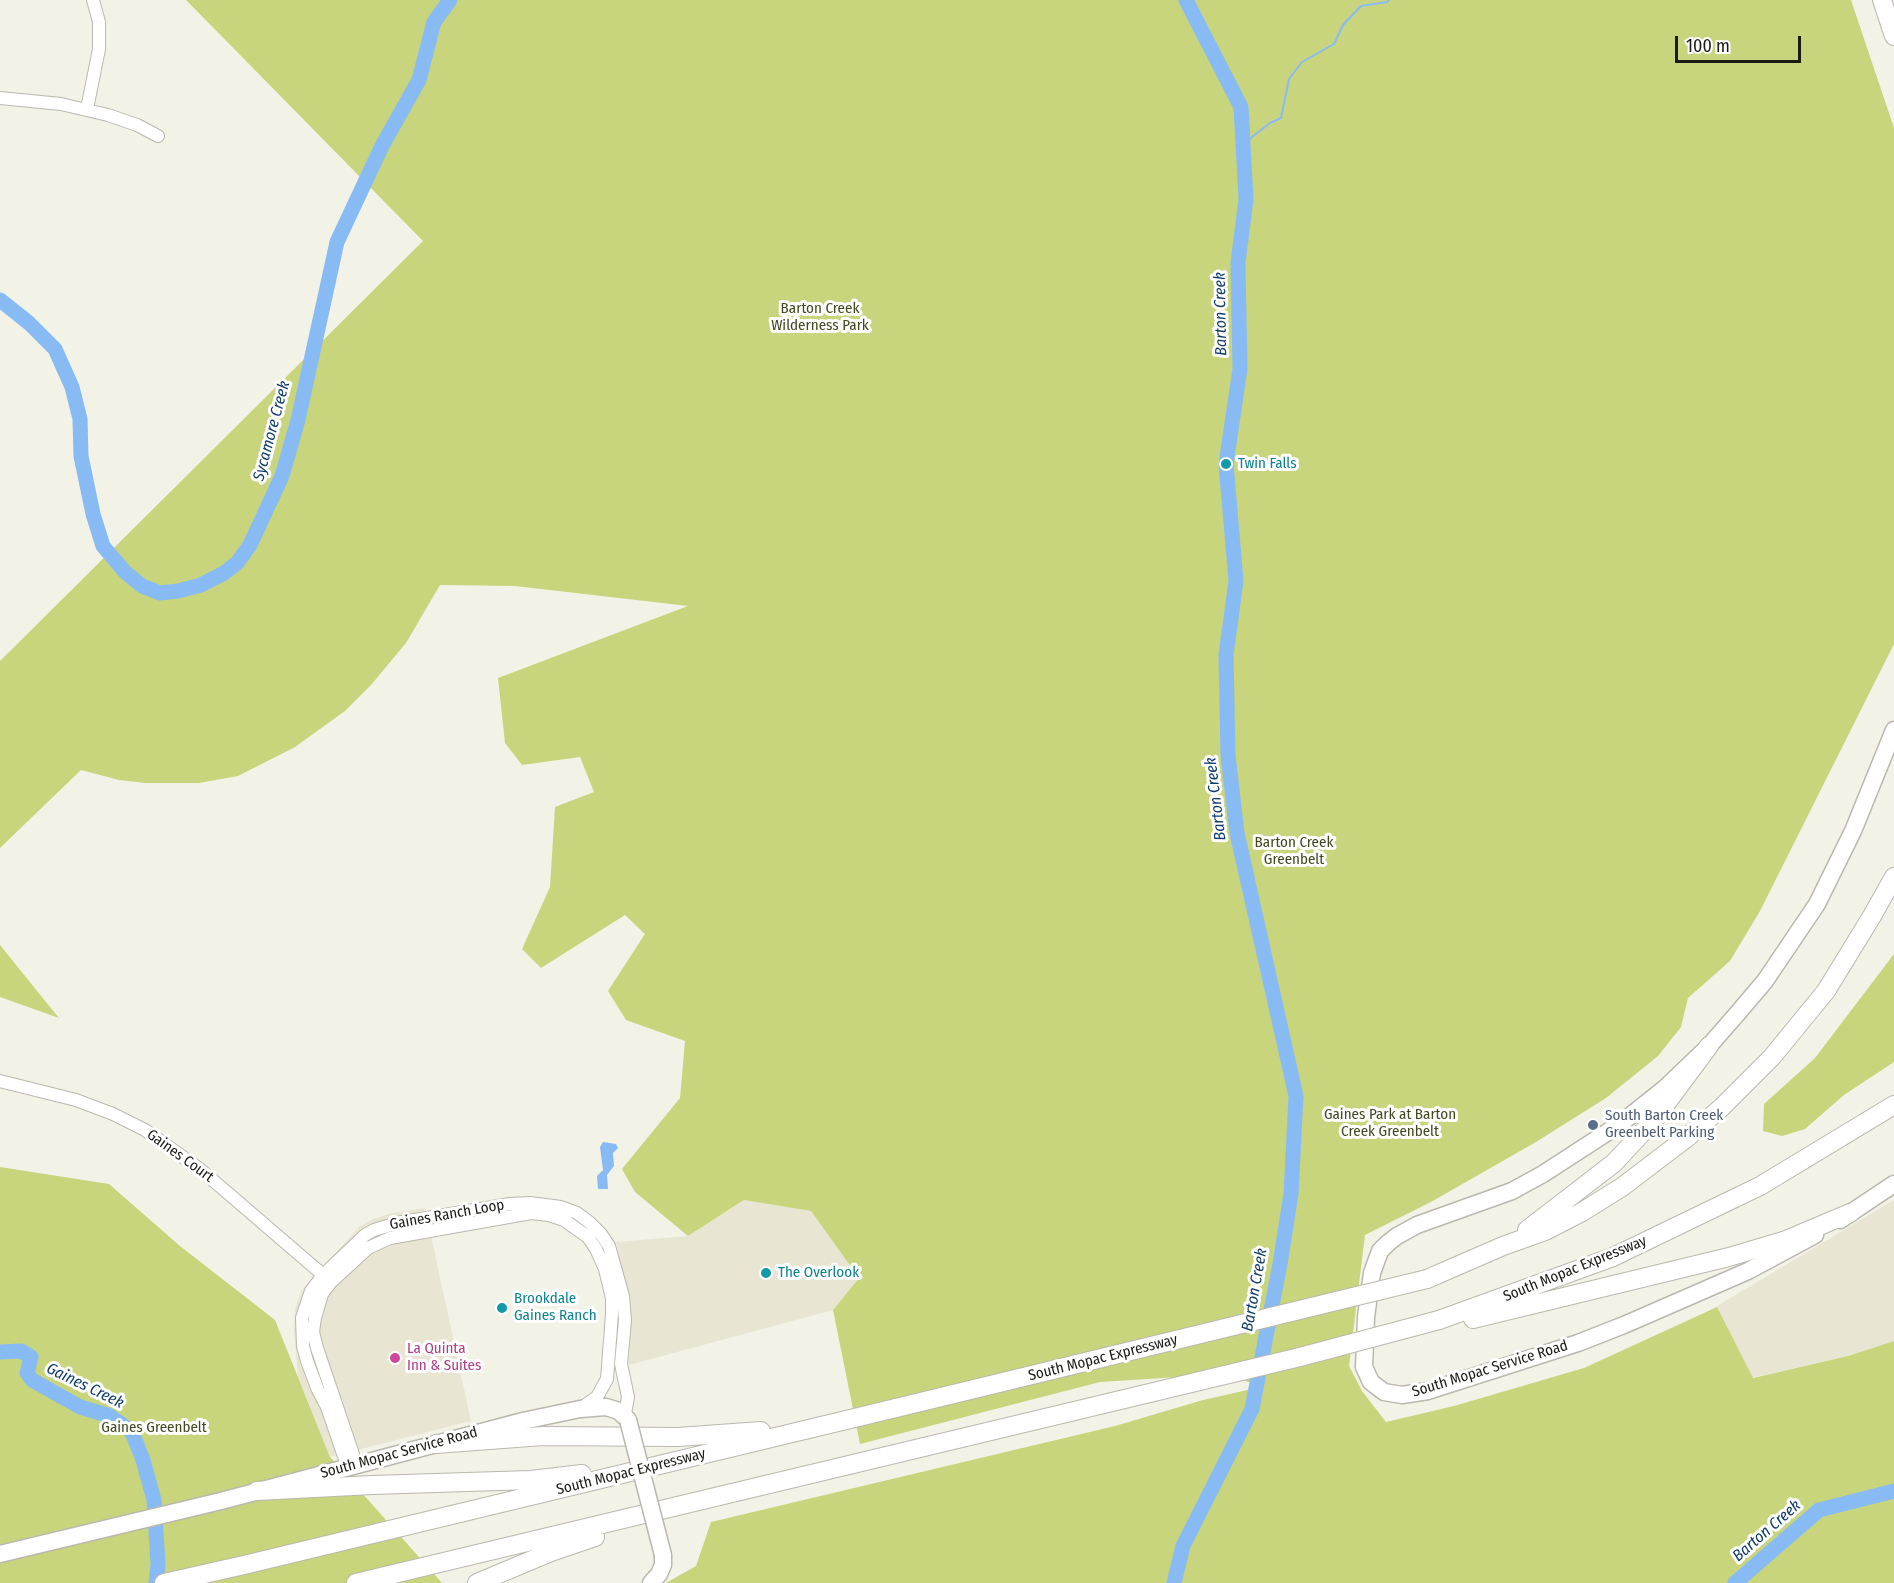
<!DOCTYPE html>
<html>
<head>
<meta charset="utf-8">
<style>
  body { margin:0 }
  #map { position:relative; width:1894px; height:1583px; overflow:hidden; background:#f3f2e7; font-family:"Fira Sans Condensed",sans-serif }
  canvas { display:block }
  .scale { position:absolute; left:1675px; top:36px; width:126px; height:27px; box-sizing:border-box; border:3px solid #1a1a16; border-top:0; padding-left:8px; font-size:18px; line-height:21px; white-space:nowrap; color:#1a1a16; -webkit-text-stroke:4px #fff; paint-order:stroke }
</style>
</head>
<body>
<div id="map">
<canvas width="1894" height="1583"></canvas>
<div class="scale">100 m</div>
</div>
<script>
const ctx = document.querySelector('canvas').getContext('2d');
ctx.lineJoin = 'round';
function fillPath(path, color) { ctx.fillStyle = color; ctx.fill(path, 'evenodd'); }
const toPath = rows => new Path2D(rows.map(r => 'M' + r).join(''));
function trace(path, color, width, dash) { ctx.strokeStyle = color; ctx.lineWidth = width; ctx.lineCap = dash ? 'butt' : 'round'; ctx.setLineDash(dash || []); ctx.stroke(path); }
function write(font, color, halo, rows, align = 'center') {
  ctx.font = font + ' "Fira Sans Condensed",sans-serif'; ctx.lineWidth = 6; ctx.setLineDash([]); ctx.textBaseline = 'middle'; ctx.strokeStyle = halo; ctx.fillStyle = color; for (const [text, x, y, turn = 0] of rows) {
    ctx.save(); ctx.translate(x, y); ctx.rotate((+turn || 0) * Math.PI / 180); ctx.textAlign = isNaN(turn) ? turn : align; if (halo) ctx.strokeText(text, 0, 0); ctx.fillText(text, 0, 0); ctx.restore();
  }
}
fillPath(toPath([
  [744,1200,811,1211,859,1278,833,1310,629,1365,631,1321,628,1293,616,1242,688,1236],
  [1894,1200,1894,1341,1848,1356,1732,1382,1707,1312],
  [425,1208,471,1421,330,1457,298,1376,294,1331,295,1310,301,1291,359,1227,373,1219,392,1213]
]), '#e8e5d3');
fillPath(toPath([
  [186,0,1851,0,1894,128,1894,644,1760,911,1730,961,1688,998,1681,1027,1658,1056,1606,1098,1536,1142,1431,1202,1365,1235,1349,1366,1362,1391,1386,1422,1454,1406,1584,1368,1717,1307,1753,1378,1848,1356,1894,1341,1894,1583,666,1583,696,1566,711,1522,1115,1426,1203,1400,1261,1387,1228,1374,1100,1382,860,1444,833,1310,859,1278,811,1211,744,1200,688,1236,635,1192,622,1169,680,1098,685,1041,626,1020,608,991,645,934,625,915,541,968,522,949,550,887,555,807,594,792,580,757,522,765,505,743,498,678,688,606,515,586,440,585,406,643,371,685,345,711,295,747,238,776,199,783,145,783,119,780,81,770,0,848,0,661,423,241],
  [0,945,25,976,59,1018,0,997],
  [1894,954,1894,1062,1844,1095,1805,1129,1782,1136,1763,1131,1764,1104,1815,1058],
  [0,1167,109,1184,180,1246,275,1320,330,1457,442,1583,0,1583]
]), '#c9d57c');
fillPath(toPath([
  [603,1142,616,1144,618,1148,613,1153,614,1166,607,1175,608,1189,598,1189,597,1176,603,1170,600,1147]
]), '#88bbf4');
trace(toPath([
  [1243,144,1270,123,1281,118,1289,79,1302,62,1334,44,1343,25,1361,6,1387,2,1389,0]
]), '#88bbf4', 2);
trace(toPath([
  [0,300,29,323,55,349,72,387,80,419,81,456,93,514,103,546,125,572,142,586,160,593,178,591,201,585,224,573,237,563,250,545,282,476,298,420,337,242,382,146,419,80,434,22,450,0],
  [0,1352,21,1351,31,1357,27,1373,32,1380,80,1407,110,1416,132,1432,143,1460,154,1500,158,1564,156,1583],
  [1174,1583,1183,1546,1252,1409,1280,1264,1291,1194,1296,1096,1237,833,1228,755,1226,655,1236,581,1226,464,1240,369,1238,263,1246,199,1241,107,1186,0],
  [1735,1583,1819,1510,1894,1491]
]), '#88bbf4', 15);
const minor = toPath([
  [0,98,61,104,108,115,137,125,158,136],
  [87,109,99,49,99,22,93,0],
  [0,1081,76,1100,113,1114,145,1130,201,1170,329,1280],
  [357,1466,317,1348,313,1332,315,1318,322,1294,331,1282,368,1248,390,1238,531,1213,549,1215,564,1220,588,1237,596,1249,605,1269,612,1298,612,1314,607,1379,597,1397,580,1409],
  [348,1468,327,1407,318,1390,307,1361,303,1346,302,1318,311,1291,323,1275,365,1235,374,1230,397,1223,510,1204,530,1203,561,1207,577,1213,589,1222,601,1234,609,1246,623,1296,625,1320,621,1364,628,1397,625,1414]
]);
const major = toPath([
  [1840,1220,1894,1184],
  [1815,1235,1748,1271,1624,1325,1578,1343,1428,1391,1402,1395,1384,1392,1371,1382,1364,1367,1366,1317,1372,1273,1380,1251,1388,1243,1397,1236,1417,1225,1512,1191,1543,1174,1620,1124,1664,1089,1709,1046,1737,1014,1765,981,1817,904,1853,831,1894,730],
  [0,1554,221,1501,523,1421,580,1409,606,1407,619,1411,628,1420],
  [651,1583,659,1574,663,1565,663,1555]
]);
const highway = toPath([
  [1882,0,1894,36],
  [1527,1230,1614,1163,1654,1120,1709,1046],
  [1427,1279,1503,1246,1545,1231,1582,1212,1622,1187,1689,1136,1722,1107,1772,1057,1826,991,1872,916,1894,877],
  [1473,1319,1729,1257,1786,1240,1850,1213],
  [1439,1320,1613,1257,1760,1186,1894,1105],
  [436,1444,543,1436,678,1437,761,1431],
  [257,1491,372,1485,531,1480,582,1474],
  [164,1583,244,1565,896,1408],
  [356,1583,1300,1357],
  [477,1583,551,1552,595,1537]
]);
trace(minor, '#bab8ae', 14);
trace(major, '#bab8ae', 19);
trace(highway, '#bab8ae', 20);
trace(minor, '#fff', 12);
trace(major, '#fff', 16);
trace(highway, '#fff', 18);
const majorBridge = toPath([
  [628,1420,663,1555]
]);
const highwayBridge = toPath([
  [1300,1357,1439,1320],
  [896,1408,1427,1279]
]);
trace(majorBridge, '#bab8ae', 19, []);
trace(highwayBridge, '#bab8ae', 20, []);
trace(majorBridge, '#fff', 16);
trace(highwayBridge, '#fff', 18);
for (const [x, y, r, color] of [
  [1226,464,6,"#0f9aa8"],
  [1593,1125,6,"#5c6f8a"],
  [766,1273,6,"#0f9aa8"],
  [502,1308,6,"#0f9aa8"],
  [395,1358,6,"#d1479c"]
]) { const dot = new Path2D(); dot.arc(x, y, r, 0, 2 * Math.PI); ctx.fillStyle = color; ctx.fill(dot); trace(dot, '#fff', 2); }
write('15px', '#43481f', '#fff', [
  ["Barton Creek",820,309],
  ["Wilderness Park",820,326],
  ["Barton Creek",1294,843],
  ["Greenbelt",1294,860],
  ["Gaines Park at Barton",1390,1115],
  ["Creek Greenbelt",1390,1132],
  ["Gaines Greenbelt",154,1428]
]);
write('15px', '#0d838f', '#fff', [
  ["Twin Falls",1238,464],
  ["The Overlook",778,1273],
  ["Brookdale",514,1299],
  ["Gaines Ranch",514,1316]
], 'left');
write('15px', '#4e5e75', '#fff', [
  ["South Barton Creek",1605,1116],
  ["Greenbelt Parking",1605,1133]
], 'left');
write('15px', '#1a1a16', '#fff', [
  ["Gaines Court",180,1156,36],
  ["Gaines Ranch Loop",447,1215,-10],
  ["South Mopac Expressway",1575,1269,-22],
  ["South Mopac Expressway",1103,1358,-14],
  ["South Mopac Service Road",1490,1369,-17],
  ["South Mopac Service Road",399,1453,-15],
  ["South Mopac Expressway",631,1472,-14]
]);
write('15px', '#b23c85', '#fff', [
  ["La Quinta",407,1349],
  ["Inn & Suites",407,1366]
], 'left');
write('italic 16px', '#0f3c69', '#fff', [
  ["Barton Creek",1221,314,-91],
  ["Sycamore Creek",272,431,-75],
  ["Barton Creek",1216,799,-97],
  ["Barton Creek",1255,1290,-80],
  ["Gaines Creek",85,1386,26],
  ["Barton Creek",1767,1531,-41]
]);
</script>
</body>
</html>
